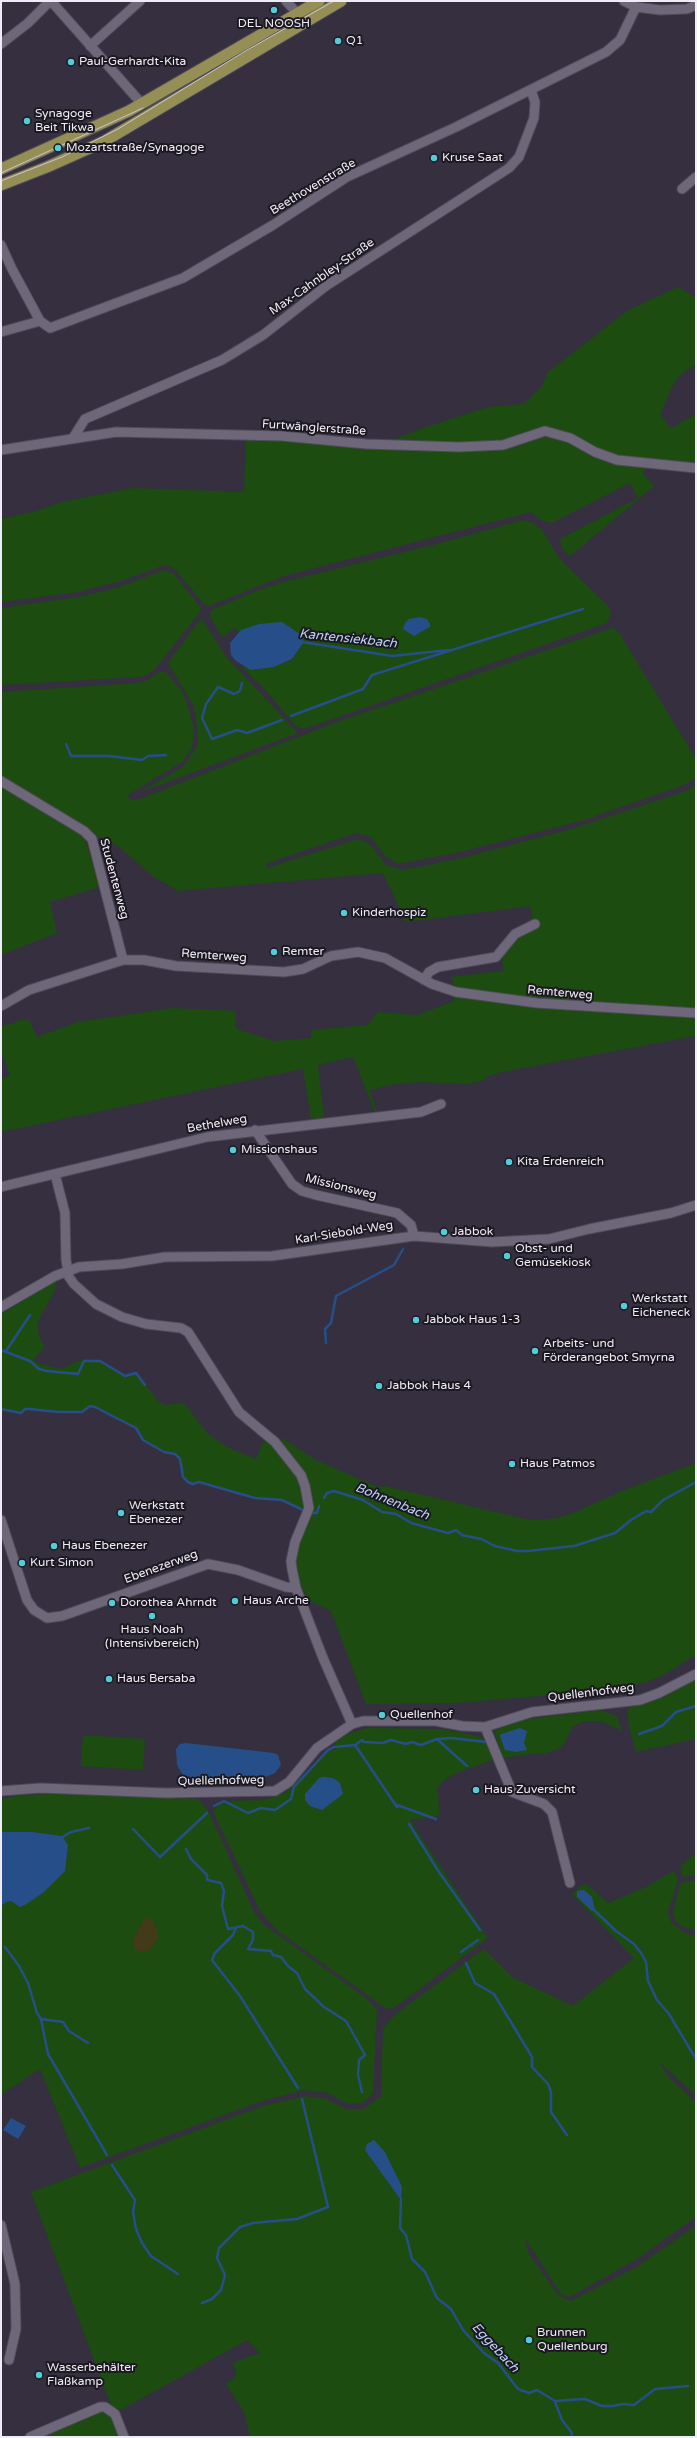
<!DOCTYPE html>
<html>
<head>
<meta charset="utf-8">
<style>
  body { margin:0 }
  #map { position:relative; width:697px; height:2438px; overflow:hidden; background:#352f40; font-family:"Varela Round",sans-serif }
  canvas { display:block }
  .frame { position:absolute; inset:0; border:2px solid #efecf7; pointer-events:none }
</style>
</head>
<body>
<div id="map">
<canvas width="697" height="2438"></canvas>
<div class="frame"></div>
</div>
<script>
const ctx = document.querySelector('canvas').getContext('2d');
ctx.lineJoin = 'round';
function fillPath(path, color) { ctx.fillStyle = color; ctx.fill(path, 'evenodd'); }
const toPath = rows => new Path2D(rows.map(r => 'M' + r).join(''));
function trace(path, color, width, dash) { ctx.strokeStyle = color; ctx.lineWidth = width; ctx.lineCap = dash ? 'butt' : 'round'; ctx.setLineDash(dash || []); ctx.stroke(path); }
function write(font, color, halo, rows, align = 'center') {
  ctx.font = font + ' "Varela Round",sans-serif'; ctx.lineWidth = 4; ctx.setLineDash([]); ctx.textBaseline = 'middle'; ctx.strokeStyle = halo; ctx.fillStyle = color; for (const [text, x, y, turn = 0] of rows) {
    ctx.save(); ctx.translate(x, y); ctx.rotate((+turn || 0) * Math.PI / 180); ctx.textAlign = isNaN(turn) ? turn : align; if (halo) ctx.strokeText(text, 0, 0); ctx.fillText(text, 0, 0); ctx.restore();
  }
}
fillPath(toPath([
  [678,287,696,298,696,365,684,372,675,381,660,414,671,428,696,414,696,463,651,458,643,474,654,486,569,557,562,548,560,539,638,498,630,483,552,523,541,520,531,512,284,576,209,606,204,604,175,569,165,565,121,581,78,592,1,602,1,519,37,511,62,502,133,488,244,492,246,438,391,450,387,442,426,427,488,407,523,404,542,387,547,373,627,311],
  [523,520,535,524,543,531,559,558,608,606,611,614,607,623,307,728,300,728,295,725,263,687,239,665,250,670,274,667,292,660,304,642,259,624,239,632,235,628,222,637,209,614,212,610,256,591,283,582,437,544],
  [164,570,173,573,201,608,200,612,155,669,146,676,137,677,1,685,1,608,79,597,119,587],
  [203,620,226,657,298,733,141,792,184,766,197,746,198,734,194,706,168,663,199,621],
  [612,628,618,631,696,759,696,778,684,785,581,821,460,852,398,864,385,856,371,837,356,833,265,864,267,868,358,839,369,843,386,865,403,870,462,858,571,829,686,791,696,785,696,1036,502,1072,486,1077,482,1081,467,1084,418,1082,391,1085,370,1090,377,1113,375,1113,353,1057,318,1065,324,1118,311,1119,303,1069,1,1132,1,1079,10,1075,1,1051,1,1027,28,1018,37,1037,78,1022,173,1008,236,1011,235,1026,237,1029,274,1041,311,1038,311,1030,368,1025,378,1012,417,1015,454,1001,455,987,451,977,503,971,502,955,514,940,534,928,530,906,406,922,383,873,178,891,154,877,118,846,112,843,100,844,99,837,91,830,1,776,1,692,137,683,148,680,161,671,166,672,183,693,188,706,194,729,192,748,182,762,128,795,130,800,140,799,334,723],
  [1,785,84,836,100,887,50,902,57,933,1,955],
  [57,1281,54,1292,37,1323,40,1338,45,1347,34,1359,35,1362,61,1369,83,1359,100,1360,125,1376,136,1372,158,1401,165,1405,184,1403,207,1433,227,1447,256,1459,265,1438,275,1445,301,1479,305,1511,282,1500,255,1498,220,1487,188,1482,183,1477,180,1459,175,1454,164,1452,143,1440,136,1428,95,1407,90,1407,82,1412,58,1412,29,1409,25,1409,21,1413,7,1410,1,1413,1,1314],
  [282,1438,316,1460,378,1487,385,1486,530,1520,551,1519,568,1515,627,1489,696,1463,696,1655,665,1674,647,1682,614,1690,455,1703,366,1704,331,1611,309,1600,302,1588,294,1560,296,1549,311,1513,297,1464,280,1441],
  [696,1679,696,1739,636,1752,630,1730,627,1714,629,1708,662,1698],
  [600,1710,617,1716,622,1731,601,1721,584,1721,572,1727,565,1743,561,1747,545,1754,538,1753,503,1758,494,1731,521,1720],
  [367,1728,443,1729,481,1737,486,1742,493,1760,456,1773,443,1781,437,1789,440,1816,410,1820,488,1938,394,2008,387,2009,278,1931,260,1911,213,1811,221,1801,265,1800,287,1792,318,1759,330,1750,336,1749,336,1738],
  [83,1735,145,1739,143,1770,81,1766],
  [57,1794,198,1799,209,1812,254,1912,264,1925,363,1996,377,2009,373,2093,363,2103,348,2104,328,2093,304,2090,262,2101,80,2168,40,2069,1,2095,1,1906,6,1902,11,1901,20,1907,44,1892,65,1871,68,1845,62,1836,32,1832,1,1832,1,1799,24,1795],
  [696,1852,696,1875,683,1877,680,1867],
  [673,1871,677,1876,677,1883,668,1913,671,1922,684,1933,696,1936,696,2095,659,2062,669,2078,696,2102,696,2217,637,2259,570,2297,561,2294,525,2238,529,2254,559,2296,571,2301,636,2267,696,2226,696,2437,250,2437,244,2412,226,2384,235,2377,236,2372,232,2363,260,2353,247,2340,119,2411,111,2405,31,2192,263,2106,305,2096,327,2099,346,2109,364,2109,381,2096,383,2028,396,2014,484,1949,512,1977,573,2006,634,1958,572,1894,585,1883,608,1903,648,1886],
  [696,1880,696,1931,681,1926,675,1920,673,1913,680,1885,683,1882],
  [104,2411,111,2415,119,2437,43,2437]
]), '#1c4c10');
fillPath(toPath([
  [147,1917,152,1920,158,1931,158,1939,148,1951,138,1951,134,1949,134,1938,143,1921]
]), '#423a19');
fillPath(toPath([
  [420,617,427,619,431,626,414,636,403,629,405,623,409,619],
  [282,622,301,635,304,642,292,659,274,667,250,670,235,660,231,655,230,643,241,630,259,624],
  [520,1728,527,1731,524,1743,527,1750,516,1752,505,1750,500,1736,501,1734],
  [186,1743,274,1753,278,1755,281,1765,275,1773,256,1781,215,1782,185,1779,177,1765,176,1749,180,1744],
  [324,1777,333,1778,340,1783,343,1794,322,1810,310,1806,305,1800,305,1794,319,1778],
  [1,1832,32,1832,62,1836,68,1845,65,1871,44,1892,25,1905,20,1907,11,1901,6,1902,1,1906],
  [584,1890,592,1897,595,1910,592,1911,577,1897,577,1891],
  [11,2118,26,2126,18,2139,3,2130],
  [374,2140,385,2152,402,2187,401,2200,365,2150,367,2144]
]), '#264f8a');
trace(toPath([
  [302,642,392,656,449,650],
  [242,683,240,691,234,694,218,687,206,704,202,718,212,739,237,730,247,733,282,720],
  [291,716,363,689,372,675,583,609],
  [66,744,71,756,109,756,142,760,148,756,166,755],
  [326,1343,325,1329,331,1323,336,1296,394,1265,403,1249],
  [1,1350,30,1361,39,1369,47,1371,78,1374,84,1361,100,1361,125,1376,136,1373,145,1385],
  [6,1351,30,1315],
  [1,1409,21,1413,25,1409,29,1409,58,1412,82,1412,90,1406,95,1407,136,1428,143,1440,164,1452,175,1454,180,1459,183,1477,188,1482,193,1484,199,1482,255,1498,282,1500,305,1511],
  [324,1498,327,1493,334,1491,363,1500,382,1512,396,1514,411,1523,448,1533,456,1530,462,1535,481,1539,495,1546,517,1551,528,1551,574,1546,615,1533,631,1520,646,1511,651,1512,663,1500,696,1482],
  [311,1513,317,1513,319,1506],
  [639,1734,662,1726,676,1712,696,1706],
  [437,1739,467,1766],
  [355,1745,397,1807],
  [397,1805,436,1819],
  [214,1806,224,1801,248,1813,261,1808,275,1810,291,1799,294,1787,328,1750,334,1747,355,1745,362,1740,364,1742,383,1743,391,1740,406,1744,412,1742,421,1745,437,1739,451,1738,486,1742],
  [409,1824,439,1872,480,1930],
  [133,1829,160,1857,207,1813],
  [61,1838,71,1832,89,1828],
  [186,1849,191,1859,207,1875,207,1880,221,1883,224,1891,222,1906,228,1929,243,1926,253,1932,253,1940,248,1949,271,1951,273,1955,281,1957,289,1967,297,1973,305,1989,324,2007,346,2021,365,2055,359,2060,358,2075,362,2092],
  [593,1909,616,1931,634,1944,641,1953,646,1962,648,1981,657,2000,669,2014,696,2059],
  [236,1928,233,1935,215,1953,212,1960,240,1996,298,2088],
  [5,1947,19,1966,28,1983,37,2013,41,2019,48,2054,107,2155],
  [461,1952,478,1940],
  [466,1963,475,1983,494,1994,532,2057,532,2067,548,2084,551,2092,551,2112,567,2135],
  [41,2019,63,2022,69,2031,88,2043],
  [112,2165,135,2200,133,2212,136,2229,142,2243,151,2256,178,2274],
  [401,2199,400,2228,406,2235,412,2259,425,2272,437,2298,451,2309,463,2330,484,2353,498,2363,518,2389,529,2393,537,2390,555,2401,585,2399,602,2406,612,2406,623,2404,634,2405,655,2389,688,2386],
  [202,2303,212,2299,221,2290,225,2275,217,2258,219,2248,240,2227,253,2223,297,2219,328,2207,302,2099],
  [555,2402,562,2420,572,2433,571,2437]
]), '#264f8a', 2.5);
const minor = toPath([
  [51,1,142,104],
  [286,1,297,13],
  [624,1,636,7,660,10,687,9,696,5],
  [1,44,28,23,50,1],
  [90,46,140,1],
  [682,189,696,177],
  [1,245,12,269,40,321],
  [1,332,40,321,50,328,183,278,273,225,347,177,456,127,606,52,620,40,636,7],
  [73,438,85,419,222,360,263,335,326,286,509,168,519,157,534,118,535,102,531,90],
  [1,450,116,432,282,436,366,444,459,447,503,445,545,431,570,438,595,452,617,460,696,468],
  [1,781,84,831,92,839,123,960],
  [424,980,429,972,438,967,496,957,515,934,535,924],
  [1,1006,29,990,123,960,144,960,176,966,284,972,303,969,331,956,358,952,385,958,432,984,456,992,537,1003,696,1013],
  [255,1130,292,1184,302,1191,316,1195,397,1213,411,1225,414,1236],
  [55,1174,65,1213,66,1260,69,1277,74,1284,96,1304,122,1317,146,1324,181,1328,188,1332,239,1412,275,1442,301,1475,305,1486,309,1508,295,1542,291,1561,292,1569,296,1588,323,1658,352,1724],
  [1,1187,207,1137,421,1112,441,1104],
  [1,1307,55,1276,79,1267,122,1264,165,1257,272,1256,414,1236,492,1242,549,1239,589,1229,671,1213,696,1205],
  [1,1520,27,1600,34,1610,47,1618,62,1616,208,1564,238,1570,286,1587,296,1588],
  [485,1727,512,1792,544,1804,552,1812,570,1883],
  [1,1791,40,1788,166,1793,275,1791,289,1782,317,1748,352,1724,363,1721,436,1721,462,1726,485,1727,532,1712,640,1700,659,1693,696,1674],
  [1,2225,15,2284,16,2329,9,2360],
  [30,2437,100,2407,105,2407,115,2414,124,2437]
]);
const major = toPath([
  [1,169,129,111,319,1],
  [1,185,47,167,103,142,341,1]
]);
trace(minor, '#4f4a58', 11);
trace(major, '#4f4a58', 13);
trace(minor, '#6e677a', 9);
trace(major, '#968f55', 11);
trace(toPath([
  [1,173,143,108],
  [1,181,62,157,118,129,247,50,334,1]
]), '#c8c5d1', 1);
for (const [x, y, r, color] of [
  [274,10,4,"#52ccd6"],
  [338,41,4,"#52ccd6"],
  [71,62,4,"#52ccd6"],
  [27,121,4,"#52ccd6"],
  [58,148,4,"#52ccd6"],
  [434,158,4,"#52ccd6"],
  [344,913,4,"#52ccd6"],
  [274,952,4,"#52ccd6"],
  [233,1150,4,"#52ccd6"],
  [509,1162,4,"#52ccd6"],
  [444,1232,4,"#52ccd6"],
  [507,1256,4,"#52ccd6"],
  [624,1306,4,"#52ccd6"],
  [416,1320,4,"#52ccd6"],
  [535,1351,4,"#52ccd6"],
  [379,1386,4,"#52ccd6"],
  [512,1464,4,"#52ccd6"],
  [121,1513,4,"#52ccd6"],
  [54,1546,4,"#52ccd6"],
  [22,1563,4,"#52ccd6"],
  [235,1601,4,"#52ccd6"],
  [112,1603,4,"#52ccd6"],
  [152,1616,4,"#52ccd6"],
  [109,1679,4,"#52ccd6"],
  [382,1715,4,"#52ccd6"],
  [476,1790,4,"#52ccd6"],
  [529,2340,4,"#52ccd6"],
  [39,2375,4,"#52ccd6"]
]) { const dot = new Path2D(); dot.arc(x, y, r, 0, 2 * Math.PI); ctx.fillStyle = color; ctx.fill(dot); trace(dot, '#1b1820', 1.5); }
write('12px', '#efecf7', '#1b1820', [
  ["DEL NOOSH",274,24,"center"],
  ["Q1",346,41],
  ["Paul-Gerhardt-Kita",79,62],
  ["Synagoge",35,114],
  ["Beit Tikwa",35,128],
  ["Mozartstraße/Synagoge",66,148],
  ["Kruse Saat",442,158],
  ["Kinderhospiz",352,913],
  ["Remter",282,952],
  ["Missionshaus",241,1150],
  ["Kita Erdenreich",517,1162],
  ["Jabbok",452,1232],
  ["Obst- und",515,1249],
  ["Gemüsekiosk",515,1263],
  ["Werkstatt",632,1299],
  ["Eicheneck",632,1313],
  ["Jabbok Haus 1-3",424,1320],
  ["Arbeits- und",543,1344],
  ["Förderangebot Smyrna",543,1358],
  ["Jabbok Haus 4",387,1386],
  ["Haus Patmos",520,1464],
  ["Werkstatt",129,1506],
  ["Ebenezer",129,1520],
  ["Haus Ebenezer",62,1546],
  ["Kurt Simon",30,1563],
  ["Haus Arche",243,1601],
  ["Dorothea Ahrndt",120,1603],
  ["Haus Noah",152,1630,"center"],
  ["(Intensivbereich)",152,1644,"center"],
  ["Haus Bersaba",117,1679],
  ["Quellenhof",390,1715],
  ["Haus Zuversicht",484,1790],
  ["Brunnen",537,2333],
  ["Quellenburg",537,2347],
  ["Wasserbehälter",47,2368],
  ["Flaßkamp",47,2382]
], 'left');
write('12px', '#efecf7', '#1b1820', [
  ["Beethovenstraße",313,187,-31],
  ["Max-Cahnbley-Straße",322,277,-35],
  ["Furtwänglerstraße",314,428,4],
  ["Studentenweg",114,879,75],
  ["Remterweg",214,956,4],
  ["Remterweg",560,993,5],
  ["Bethelweg",217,1124,-10],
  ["Missionsweg",341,1187,14],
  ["Karl-Siebold-Weg",344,1233,-9],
  ["Ebenezerweg",161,1567,-20],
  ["Quellenhofweg",591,1693,-7],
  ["Quellenhofweg",221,1781,-1]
]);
write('italic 13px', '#bbd3f6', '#1b1820', [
  ["Kantensiekbach",348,639,6],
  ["Bohnenbach",392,1502,22],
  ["Eggebach",495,2348,47]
]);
</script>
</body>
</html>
